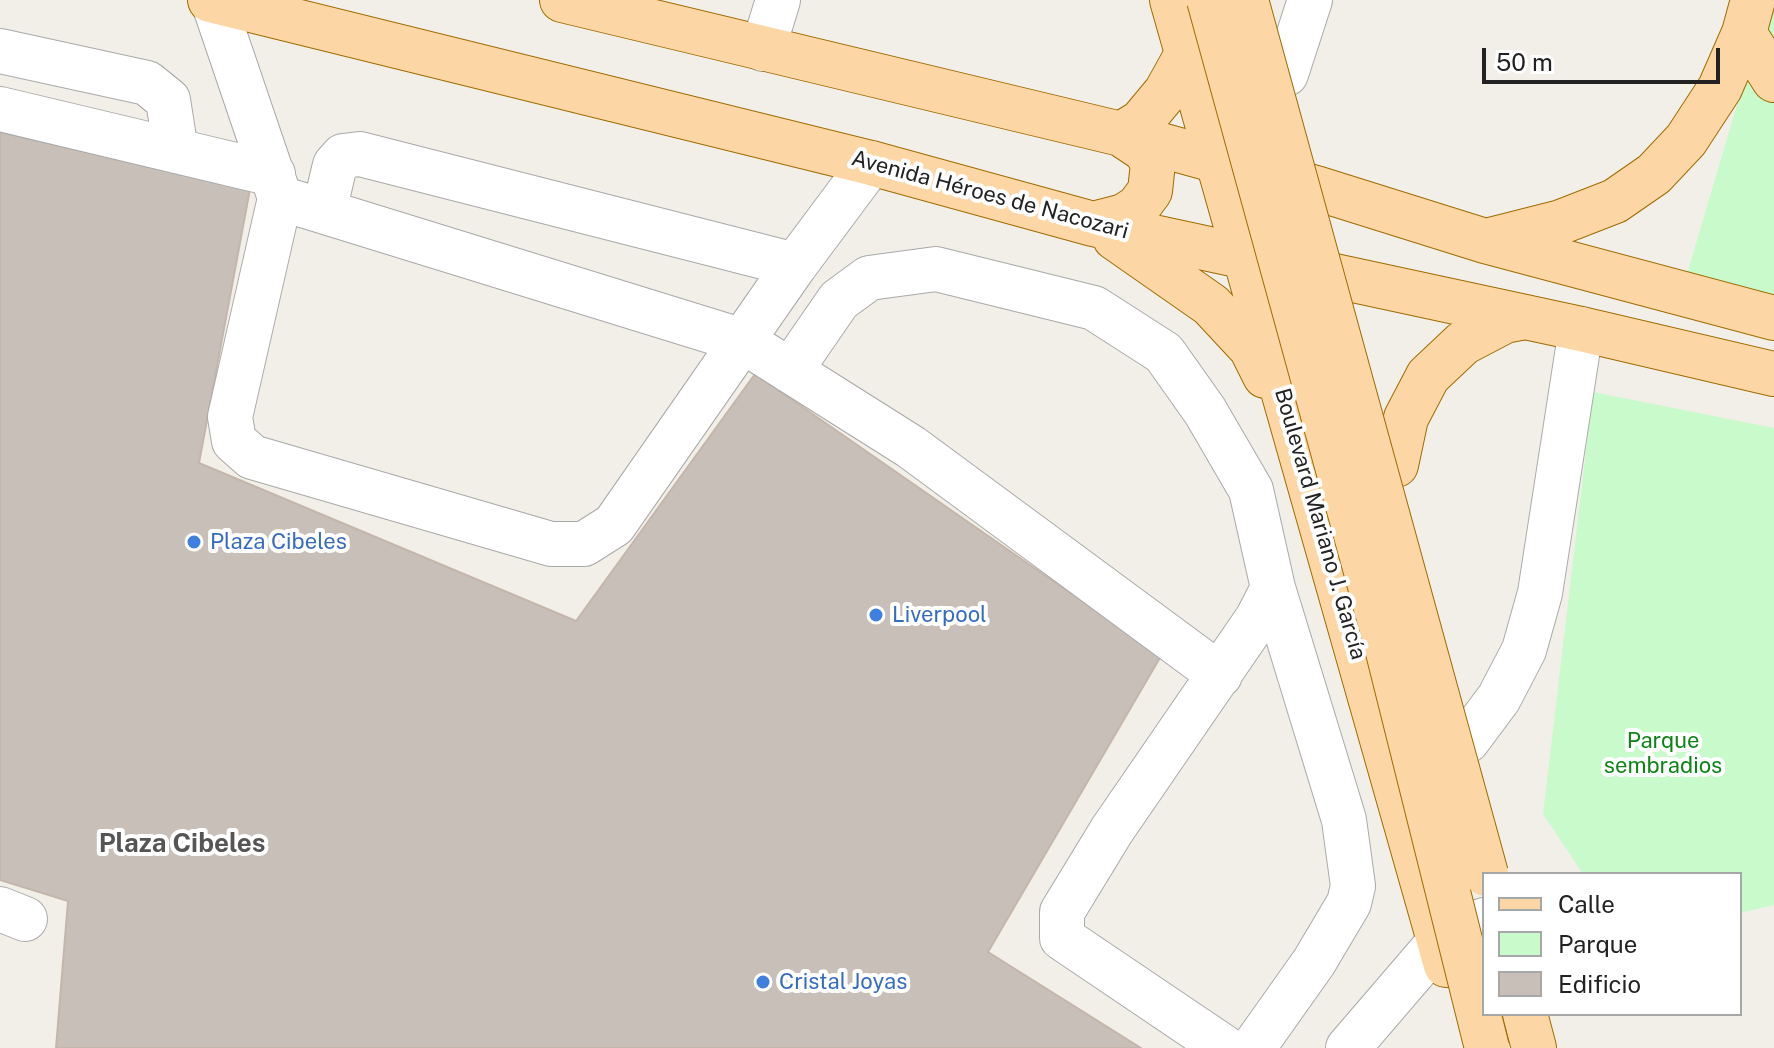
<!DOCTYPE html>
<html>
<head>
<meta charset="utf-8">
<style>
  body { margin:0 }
  #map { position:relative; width:1774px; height:1048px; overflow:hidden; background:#f2efe9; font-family:"Public Sans",sans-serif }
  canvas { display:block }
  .legend { position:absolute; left:1482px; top:872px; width:260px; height:144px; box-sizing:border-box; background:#fff; border:2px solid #a7a7a7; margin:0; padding:10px 14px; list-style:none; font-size:24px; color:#222 }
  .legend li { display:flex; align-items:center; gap:16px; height:40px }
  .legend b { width:40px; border:2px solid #a7a7a7 }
  .scale { position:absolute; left:1482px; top:48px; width:238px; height:36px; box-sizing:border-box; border:4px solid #222; border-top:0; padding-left:10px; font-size:24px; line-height:28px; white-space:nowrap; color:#222; -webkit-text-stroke:6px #fff; paint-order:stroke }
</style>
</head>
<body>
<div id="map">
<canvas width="1774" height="1048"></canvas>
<ul class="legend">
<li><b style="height:10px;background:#fcd6a4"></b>Calle</li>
<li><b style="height:22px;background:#c8facc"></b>Parque</li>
<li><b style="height:22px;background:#c7bfb8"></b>Edificio</li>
</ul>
<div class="scale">50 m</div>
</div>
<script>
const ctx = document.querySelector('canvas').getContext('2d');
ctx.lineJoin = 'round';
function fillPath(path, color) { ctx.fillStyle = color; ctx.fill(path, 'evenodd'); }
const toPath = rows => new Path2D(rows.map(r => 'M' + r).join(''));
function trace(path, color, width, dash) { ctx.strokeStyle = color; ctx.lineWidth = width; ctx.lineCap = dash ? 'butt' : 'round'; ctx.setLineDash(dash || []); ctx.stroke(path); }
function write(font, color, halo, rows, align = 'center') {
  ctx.font = font + ' "Public Sans",sans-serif'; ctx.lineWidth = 8; ctx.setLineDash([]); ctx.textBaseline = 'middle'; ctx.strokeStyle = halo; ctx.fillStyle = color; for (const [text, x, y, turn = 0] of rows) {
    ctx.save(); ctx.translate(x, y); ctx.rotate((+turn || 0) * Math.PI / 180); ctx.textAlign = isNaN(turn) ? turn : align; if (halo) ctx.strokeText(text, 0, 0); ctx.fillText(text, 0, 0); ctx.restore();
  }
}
fillPath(toPath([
  [1768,0,1774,0,1774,301,1687,274],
  [1593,392,1774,428,1774,905,1740,913,1740,874,1583,874,1543,814]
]), '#c8facc');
const building = toPath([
  [0,124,250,189,199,463,576,621,755,374,1161,656,988,952,1141,1048,56,1048,68,901,0,880,0,124]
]);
fillPath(building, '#c7bfb8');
trace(building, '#c4b6ab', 2);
const minor = toPath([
  [213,1,280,198,230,417,234,441,252,457,551,544,584,544,614,525,795,265,871,163],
  [763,49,778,0],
  [0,51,147,83,168,100,176,151],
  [1286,74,1310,0],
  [0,109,273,174],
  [280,198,743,341,911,447,1220,675],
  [324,211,335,165,343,156,360,154,795,265],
  [790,371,839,300,869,278,936,269,1094,308,1164,353,1205,411,1251,490,1273,588],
  [1467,741,1499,698,1524,650,1540,593,1581,329],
  [0,909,25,919],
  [1225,1048,1062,938,1062,912,1112,830,1257,619,1273,588,1344,820,1353,886,1349,903,1314,962,1253,1048],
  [1348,1048,1439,942,1484,920]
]);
const major = toPath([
  [210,0,871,163,1093,224,1581,329,1774,374],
  [562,0,1121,134,1319,189,1485,241,1774,318],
  [1172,0,1446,965],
  [1744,33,1774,80],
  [1093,224,1124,216,1138,207,1150,191,1153,163,1145,150,1121,134,1141,122,1166,92,1187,54],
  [1115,238,1211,305,1251,348,1265,376],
  [1490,240,1561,222,1615,201,1654,174,1686,140,1720,88,1744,33,1753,0],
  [1396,465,1406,418,1428,376,1463,343,1505,321,1526,317],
  [1525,1014,1534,1048]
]);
trace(minor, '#a9a9a9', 46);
trace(major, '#a06b00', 46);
trace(minor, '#fff', 44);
trace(major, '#fcd6a4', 44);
const majorBridge = toPath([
  [1209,0,1386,644,1487,1048],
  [1246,0,1486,874]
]);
trace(majorBridge, '#a06b00', 46, []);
trace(majorBridge, '#fcd6a4', 44);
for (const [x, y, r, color] of [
  [194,542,8,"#3f7fe0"],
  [876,615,8,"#3f7fe0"],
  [763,982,8,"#3f7fe0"]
]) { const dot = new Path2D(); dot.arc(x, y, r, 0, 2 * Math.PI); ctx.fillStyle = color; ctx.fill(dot); trace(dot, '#fff', 3); }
write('22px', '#222', '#fff', [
  ["Avenida Héroes de Nacozari",990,195,15],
  ["Boulevard Mariano J. García",1320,524,74]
]);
write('22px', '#366cbe', '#fff', [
  ["Plaza Cibeles",210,542],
  ["Liverpool",892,615],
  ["Cristal Joyas",779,982]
], 'left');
write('22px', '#0c8416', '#fff', [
  ["Parque",1663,741],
  ["sembradios",1663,766]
]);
write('bold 26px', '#555', '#fff', [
  ["Plaza Cibeles",182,844]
]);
</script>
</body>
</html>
